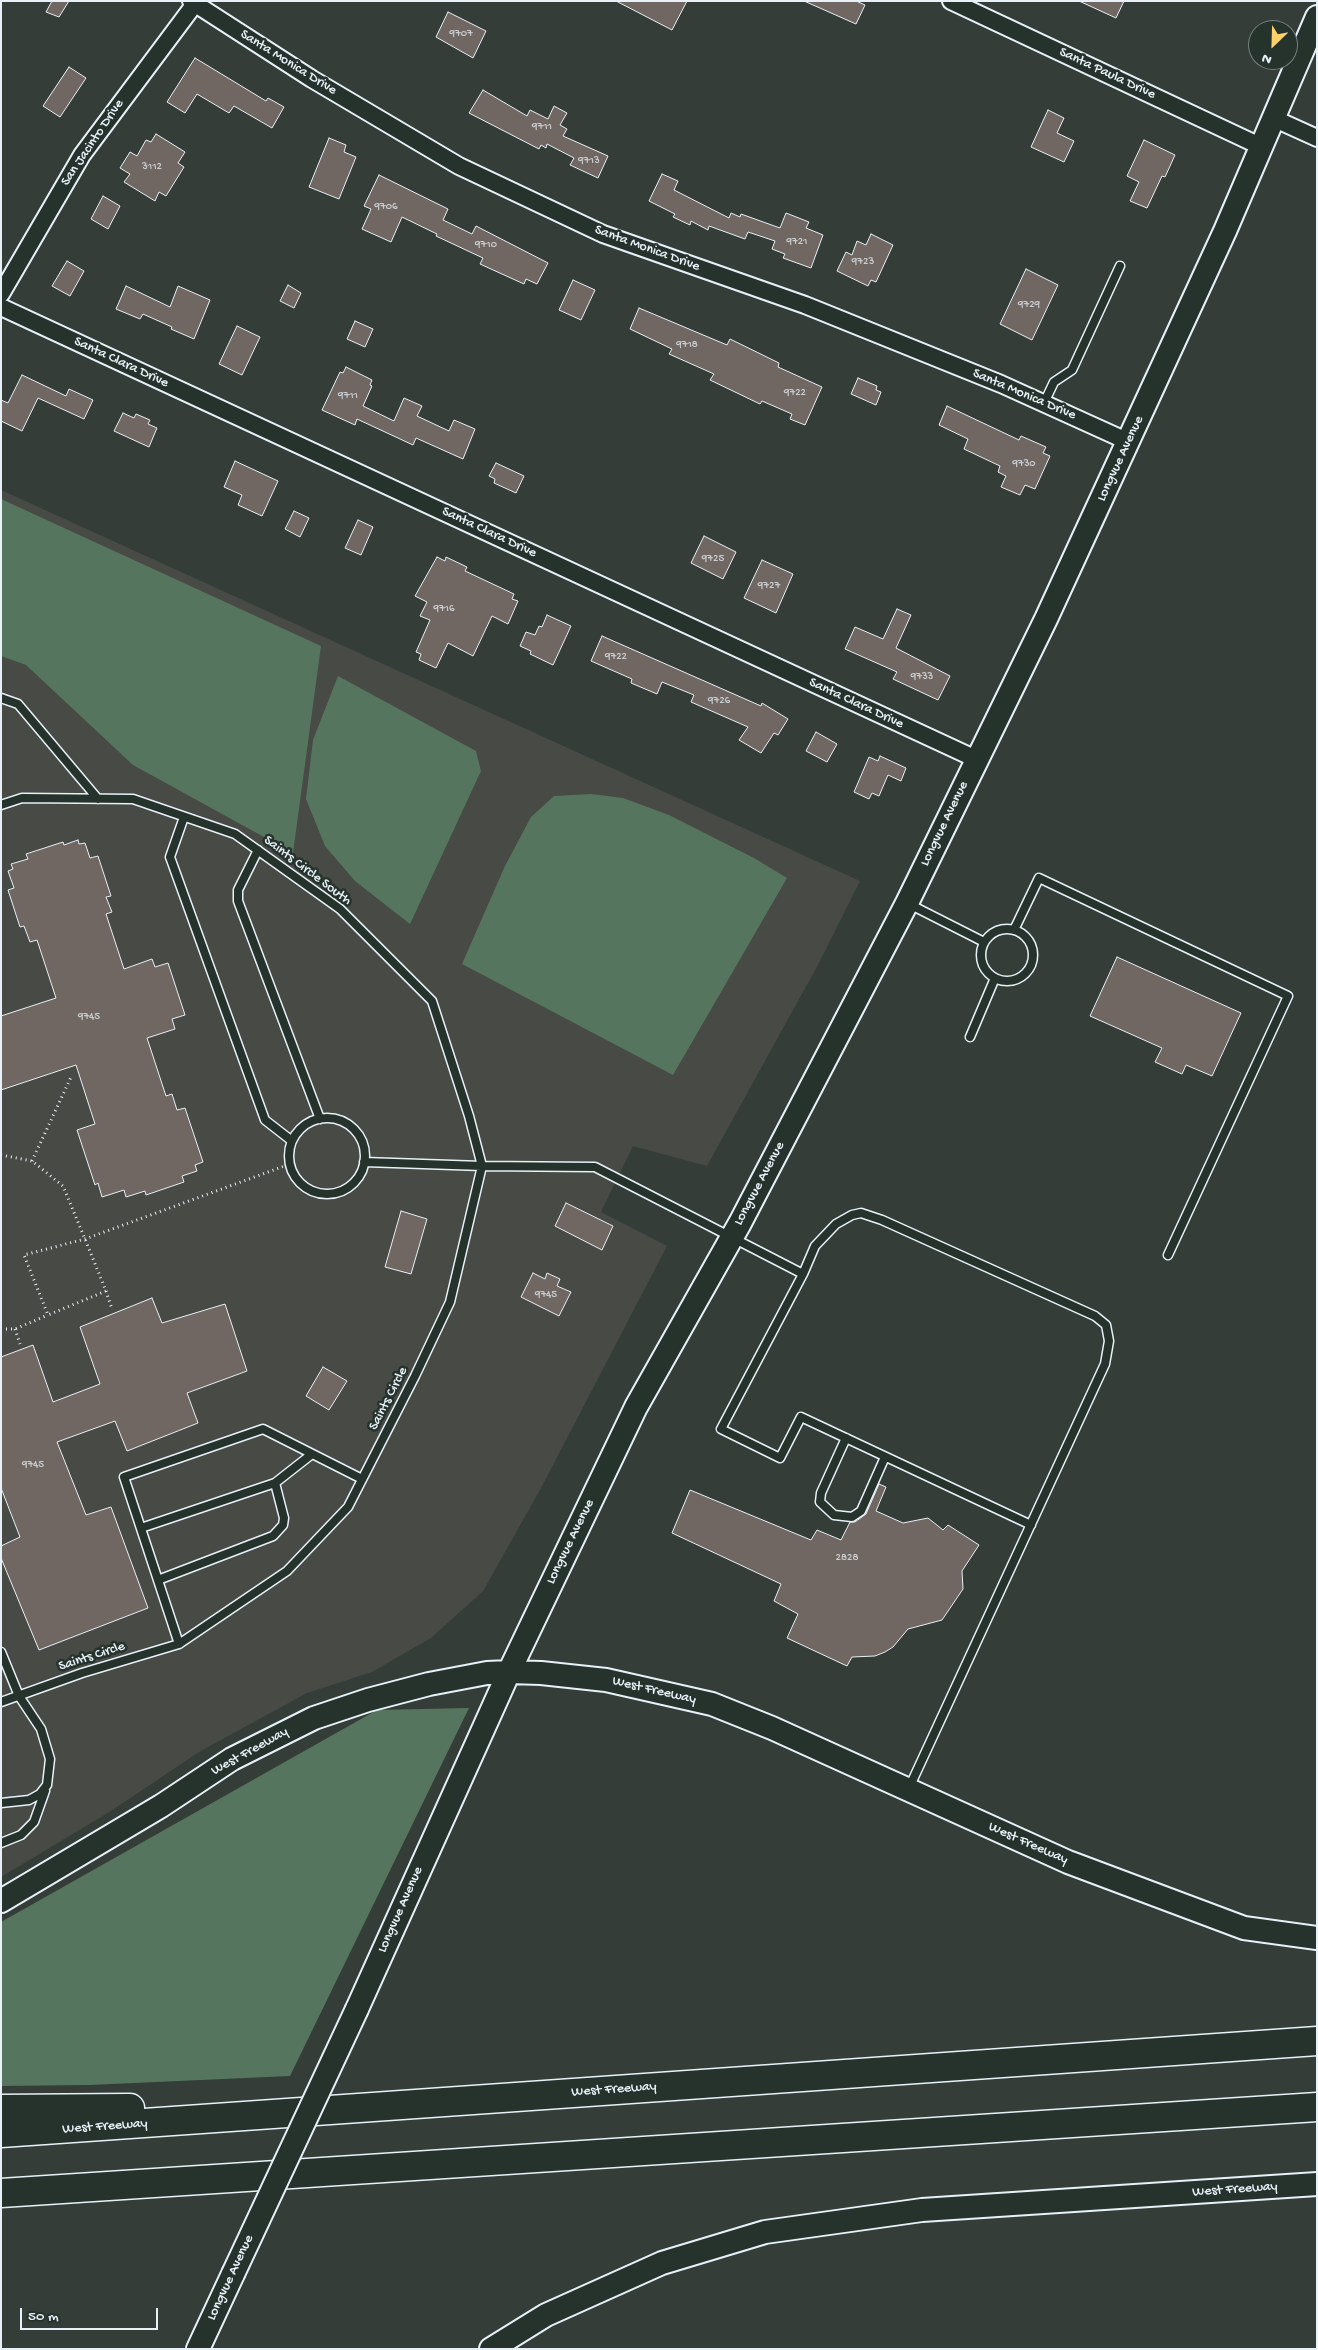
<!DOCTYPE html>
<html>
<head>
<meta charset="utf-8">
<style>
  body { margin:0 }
  #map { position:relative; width:1318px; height:2350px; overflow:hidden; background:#353d38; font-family:"Gochi Hand",sans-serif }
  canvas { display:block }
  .frame { position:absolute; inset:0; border:2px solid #e8f1f8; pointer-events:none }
  .north { position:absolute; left:1248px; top:20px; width:50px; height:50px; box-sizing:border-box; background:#26332d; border:1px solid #747f7e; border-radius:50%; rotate:204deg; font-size:14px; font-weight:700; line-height:20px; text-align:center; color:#e8f1f8 }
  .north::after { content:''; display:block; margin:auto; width:18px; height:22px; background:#ffd166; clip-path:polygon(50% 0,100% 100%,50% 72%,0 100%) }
  .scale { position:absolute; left:20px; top:2308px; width:138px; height:22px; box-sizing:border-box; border:2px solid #e8f1f8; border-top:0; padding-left:6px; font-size:15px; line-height:18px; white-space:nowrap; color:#e8f1f8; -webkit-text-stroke:4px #26332d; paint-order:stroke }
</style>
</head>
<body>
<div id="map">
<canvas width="1318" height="2350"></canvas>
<div class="frame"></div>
<div class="north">N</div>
<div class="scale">50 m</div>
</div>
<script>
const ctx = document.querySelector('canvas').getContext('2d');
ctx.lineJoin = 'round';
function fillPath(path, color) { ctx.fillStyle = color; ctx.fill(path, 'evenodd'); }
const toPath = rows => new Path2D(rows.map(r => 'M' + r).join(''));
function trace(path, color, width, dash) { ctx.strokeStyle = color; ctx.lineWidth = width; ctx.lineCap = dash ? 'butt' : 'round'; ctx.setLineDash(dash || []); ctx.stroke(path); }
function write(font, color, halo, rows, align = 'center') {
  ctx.font = font + ' "Gochi Hand",sans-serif'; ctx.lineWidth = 5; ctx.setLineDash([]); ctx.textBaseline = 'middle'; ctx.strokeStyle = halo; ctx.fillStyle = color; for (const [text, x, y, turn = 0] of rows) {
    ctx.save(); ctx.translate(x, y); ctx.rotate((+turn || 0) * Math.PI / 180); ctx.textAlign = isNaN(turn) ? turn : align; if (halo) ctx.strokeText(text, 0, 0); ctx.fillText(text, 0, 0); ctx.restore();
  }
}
fillPath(toPath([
  [1,490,860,881,819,963,707,1166,633,1146,601,1212,667,1246,540,1490,483,1591,431,1638,372,1672,307,1693,199,1752,111,1811,1,1877]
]), '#474a45');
fillPath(toPath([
  [1,499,321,646,293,853,133,765,26,665,1,656],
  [338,676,476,751,481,771,410,924,355,881,325,846,306,799,313,740],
  [591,794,623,798,669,815,754,858,787,878,673,1075,462,964,505,866,531,817,554,796],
  [469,1708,290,2076,89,2085,1,2086,1,1922,377,1710]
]), '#56755e');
const building = toPath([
  [52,1,69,1,59,17,46,12,52,1],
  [616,1,687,1,672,30,616,1],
  [804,1,856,1,865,5,856,24,804,1],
  [1079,1,1124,1,1116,18,1079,1],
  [448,12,486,31,473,58,436,37,448,12],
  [195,58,266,101,268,98,284,107,272,128,234,106,229,113,197,94,185,113,167,102,195,58],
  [69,67,86,78,60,117,43,106,69,67],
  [483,90,527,116,530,110,548,119,554,106,567,113,560,125,567,129,563,136,608,156,598,178,570,165,574,158,547,144,546,148,541,145,539,149,469,113,483,90],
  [1048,110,1064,118,1057,133,1074,141,1064,162,1031,147,1048,110],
  [156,134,185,152,178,163,184,167,166,196,159,192,155,201,124,182,130,174,120,168,130,152,137,156,146,140,151,142,156,134],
  [329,138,346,145,344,152,356,157,339,199,309,187,329,138],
  [1144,140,1175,155,1165,177,1162,176,1147,208,1130,201,1139,182,1127,176,1144,140],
  [662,174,678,181,674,190,729,218,731,213,740,217,741,214,780,228,786,213,809,222,806,228,823,235,811,268,783,258,785,254,772,249,775,241,748,232,745,239,709,226,708,230,691,221,690,225,673,217,675,214,649,201,662,174],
  [379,175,448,209,443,220,472,234,476,226,548,263,537,284,526,279,524,284,480,264,483,258,436,236,437,234,402,217,391,242,362,229,371,209,364,206,379,175],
  [103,196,120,206,108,229,91,219,103,196],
  [871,234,893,245,876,282,871,280,868,286,837,271,846,252,852,255,857,241,866,245,871,234],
  [67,261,84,271,70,296,52,286,67,261],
  [1026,269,1058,285,1032,340,1000,324,1026,269],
  [573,280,595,290,581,320,559,310,573,280],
  [288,285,301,293,294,308,280,301,288,285],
  [126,286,170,307,178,286,210,300,194,339,171,329,172,327,143,314,140,319,116,309,126,286],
  [639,308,727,345,730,339,779,363,778,367,822,387,805,425,790,419,792,414,762,401,760,404,710,380,714,374,669,354,672,349,630,329,639,308],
  [355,321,373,329,365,347,347,339,355,321],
  [237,326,260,337,242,375,219,364,237,326],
  [346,367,372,380,370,385,372,386,363,406,394,421,404,398,422,406,417,416,449,431,454,420,475,429,463,459,416,438,413,445,357,419,355,425,322,410,340,372,343,373,346,367],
  [22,375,66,396,69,389,93,400,84,419,38,398,22,431,1,421,1,400,8,403,22,375],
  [858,378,877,386,876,390,881,392,876,405,851,394,858,378],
  [947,406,1019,440,1021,436,1046,447,1043,453,1050,456,1035,489,1025,485,1020,495,1001,487,1006,476,998,472,1000,466,964,449,968,439,939,425,947,406],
  [123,413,134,418,136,414,150,420,148,424,157,428,149,447,114,431,123,413],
  [235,461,278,481,262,516,238,505,242,495,224,487,235,461],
  [496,463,524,476,516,493,494,483,495,479,489,476,496,463],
  [294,511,309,518,300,537,285,529,294,511],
  [358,520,373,527,361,555,345,548,358,520],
  [704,536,736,552,723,579,691,563,704,536],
  [437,557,445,561,446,557,467,567,465,571,514,594,512,599,518,601,508,624,492,616,473,656,448,643,436,668,419,660,421,654,416,652,430,620,420,616,427,602,415,596,437,557],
  [762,560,793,574,776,613,744,598,762,560],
  [897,609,911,615,896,648,950,676,938,700,893,679,897,672,845,649,855,627,883,639,897,609],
  [547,615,571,626,553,665,530,654,531,651,520,646,526,632,535,635,539,626,542,627,547,615],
  [602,636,761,706,762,703,788,719,778,735,774,733,761,753,739,740,748,727,691,702,694,695,662,682,657,694,631,683,632,679,591,661,602,636],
  [816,732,837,744,827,762,806,751,816,732],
  [880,756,906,768,901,781,888,775,879,796,872,793,869,799,854,792,869,757,878,761,880,756],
  [78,840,79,844,85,843,90,858,98,856,111,896,106,897,112,912,106,914,124,969,152,959,155,967,168,963,185,1015,172,1019,175,1029,147,1038,166,1096,172,1094,177,1110,185,1108,203,1162,195,1165,197,1171,182,1176,184,1182,146,1195,145,1191,126,1197,124,1190,102,1197,98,1183,95,1185,77,1130,95,1124,76,1065,1,1090,1,1016,56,998,37,940,30,942,24,926,20,927,8,890,14,888,8,871,13,869,11,864,28,859,26,854,63,842,64,845,78,840],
  [1117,957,1241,1013,1212,1076,1186,1065,1182,1074,1155,1062,1162,1048,1090,1016,1117,957],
  [566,1203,613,1226,602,1250,555,1226,566,1203],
  [401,1211,427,1219,411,1274,385,1267,401,1211],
  [533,1273,545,1279,547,1273,560,1279,557,1286,571,1292,559,1316,521,1297,533,1273],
  [152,1298,162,1323,225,1304,247,1371,187,1393,198,1423,127,1451,115,1421,57,1442,86,1515,111,1507,148,1608,39,1650,1,1558,1,1546,20,1537,1,1488,1,1357,33,1345,53,1402,100,1384,80,1327,152,1298],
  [323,1367,347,1381,329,1410,306,1396,323,1367],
  [879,1484,886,1487,876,1511,903,1523,928,1518,943,1530,948,1525,979,1545,962,1571,963,1589,942,1620,908,1629,893,1647,885,1652,875,1656,852,1657,847,1666,787,1638,798,1614,774,1601,781,1584,672,1533,690,1490,811,1540,817,1530,841,1540,850,1522,855,1522,866,1514,879,1484]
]);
fillPath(building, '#706762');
trace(building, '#e8f1f8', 1);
const service = toPath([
  [1044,403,1054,382,1072,370,1120,266],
  [1,698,18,704,98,799],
  [1,805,22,798,133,799,235,834,340,909,432,1001,469,1116,482,1166,450,1302,415,1376,348,1507,287,1571,179,1644,82,1673,1,1702],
  [184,817,170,857,265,1120,292,1141],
  [258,850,238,890,238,901,320,1119],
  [909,904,984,942],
  '981 955a26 26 0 1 1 52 0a26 26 0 1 1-52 0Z',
  [1014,930,1039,878,1288,996,1168,1255],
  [970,1037,995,978],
  '289 1156a38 38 0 1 1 76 0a38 38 0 1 1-76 0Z',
  [364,1162,482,1166,595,1167,803,1274],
  [846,1438,821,1493,820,1502,834,1515,852,1517,861,1511,885,1457],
  [141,1528,275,1483,312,1454],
  [158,1580,273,1536,283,1525,284,1518,275,1483],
  [179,1644,124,1477,263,1429,362,1479],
  [1,1652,19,1696,41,1729,50,1759,47,1785,40,1794,29,1800,1,1803],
  [909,1788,1105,1364,1109,1341,1106,1325,1095,1316,882,1220,861,1213,852,1215,836,1224,815,1246,803,1274,721,1429,780,1458,801,1417,1031,1525],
  [1,1843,21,1835,34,1822,45,1791]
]);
const minor = toPath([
  [191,1,312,79,459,166,603,234,805,305,1001,384,1129,442],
  [951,1,1262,147],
  [1275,119,1317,138],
  [1,294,82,155,197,1],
  [1,307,976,759]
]);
const secondary = toPath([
  [1,1901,161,1806,232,1759,314,1718,368,1700,429,1684,487,1673,509,1672,541,1673,606,1680,712,1704,772,1728,1068,1862,1244,1928,1317,1938],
  [357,2009,509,1672,636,1407,740,1223,907,903,1046,619,1225,231,1317,17],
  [198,2349,233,2274],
  [491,2349,546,2315,662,2263,765,2232,922,2210,1317,2184]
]);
const motorway = toPath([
  [1,2109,130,2108],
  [1,2133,1317,2041],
  [1,2193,1317,2107]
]);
trace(service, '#e8f1f8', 11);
trace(minor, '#e8f1f8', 20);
trace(secondary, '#e8f1f8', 26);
trace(motorway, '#e8f1f8', 31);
trace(toPath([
  [1,1155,32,1161,63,1186,85,1239,106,1291,48,1315,24,1255,85,1239,290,1164],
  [32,1161,72,1075],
  [106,1291,112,1309],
  [1,1329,15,1329,48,1315],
  [15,1329,20,1344]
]), '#e8f1f8', 3, [1, 4]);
trace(service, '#26332d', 8);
trace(minor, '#26332d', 16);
trace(secondary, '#26332d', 22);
trace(motorway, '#26332d', 28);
const secondaryBridge = toPath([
  [233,2274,357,2009]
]);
trace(secondaryBridge, '#e8f1f8', 26, []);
trace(secondaryBridge, '#26332d', 22);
write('11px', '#caced2', null, [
  ["9707",461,34],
  ["9711",542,127],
  ["9713",589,161],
  ["3112",152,167],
  ["9706",386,207],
  ["9721",797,242],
  ["9710",486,245],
  ["9723",863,262],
  ["9729",1029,305],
  ["9718",687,345],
  ["9722",795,393],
  ["9711",348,396],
  ["9730",1024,464],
  ["9725",713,559],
  ["9727",769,586],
  ["9716",444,609],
  ["9722",616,657],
  ["9733",922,677],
  ["9726",719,701],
  ["9745",89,1017],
  ["9745",546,1295],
  ["9745",33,1465],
  ["2828",847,1558]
]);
write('14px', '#e8f1f8', '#26332d', [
  ["Santa Monica Drive",288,63,32],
  ["Santa Paula Drive",1107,74,25],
  ["San Jacinto Drive",93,143,-56],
  ["Santa Monica Drive",647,249,20],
  ["Santa Clara Drive",121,363,25],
  ["Santa Monica Drive",1024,395,23],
  ["Longvue Avenue",1121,459,-65],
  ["Santa Clara Drive",489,533,25],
  ["Santa Clara Drive",856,704,25],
  ["Longvue Avenue",945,824,-64],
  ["Saints Circle South",307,871,37],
  ["Longvue Avenue",760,1184,-62],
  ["Saints Circle",389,1399,-63],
  ["Longvue Avenue",571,1542,-64],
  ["Saints Circle",92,1657,-18],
  ["West Freeway",654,1691,13],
  ["West Freeway",250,1752,-29],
  ["West Freeway",1028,1844,24],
  ["Longvue Avenue",401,1910,-66],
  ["West Freeway",614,2090,-4],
  ["West Freeway",105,2127,-4],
  ["West Freeway",1235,2190,-4],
  ["Longvue Avenue",231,2278,-65]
]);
</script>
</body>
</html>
